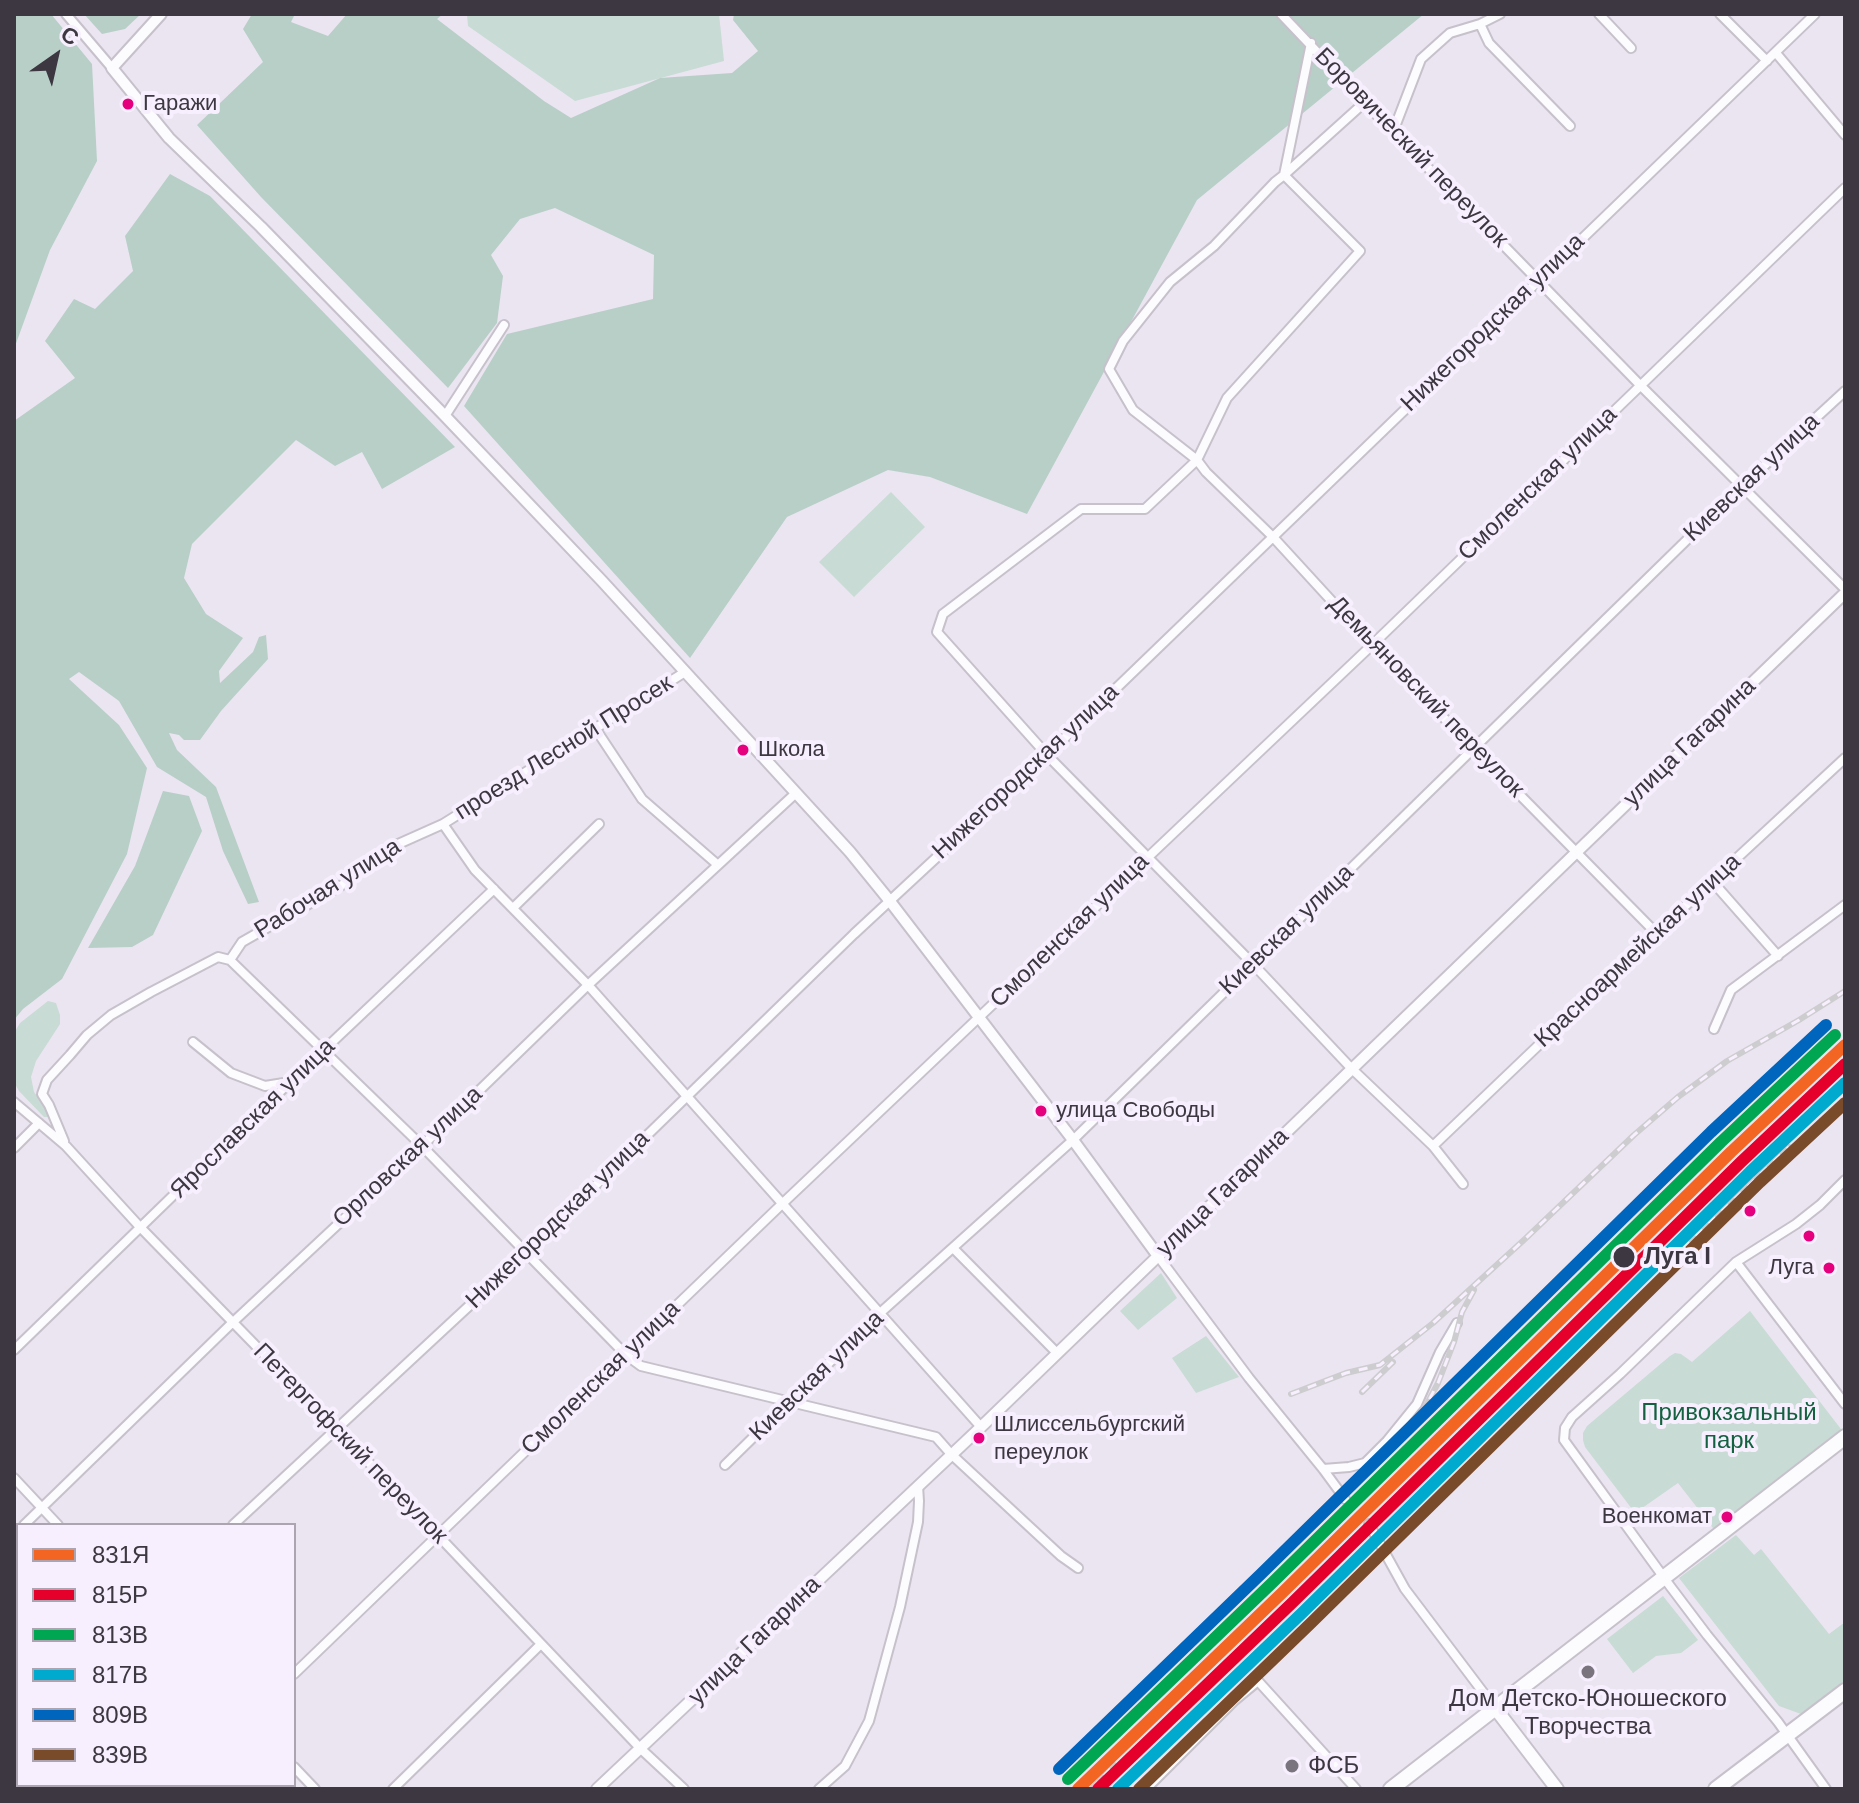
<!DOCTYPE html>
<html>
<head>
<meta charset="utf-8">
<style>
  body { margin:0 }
  #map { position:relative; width:1859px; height:1803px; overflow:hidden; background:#ebe5f1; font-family:Helvetica,sans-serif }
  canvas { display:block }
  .frame { position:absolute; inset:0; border:16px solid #3c3740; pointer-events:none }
  .legend { position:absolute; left:16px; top:1523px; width:280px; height:264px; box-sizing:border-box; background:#f7effd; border:2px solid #aca5b1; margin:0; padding:10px 14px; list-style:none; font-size:24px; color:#3c3740 }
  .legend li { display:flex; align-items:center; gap:16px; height:40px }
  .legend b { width:40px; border:2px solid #aca5b1 }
  .north { position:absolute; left:16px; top:16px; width:80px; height:80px; -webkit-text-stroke:6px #f7effd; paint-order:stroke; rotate:34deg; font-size:22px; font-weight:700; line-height:32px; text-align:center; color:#3c3740 }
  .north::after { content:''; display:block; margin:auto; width:28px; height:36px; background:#3c3740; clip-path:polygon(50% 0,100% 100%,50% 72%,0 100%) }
</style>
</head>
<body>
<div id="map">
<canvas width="1859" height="1803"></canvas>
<div class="frame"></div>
<ul class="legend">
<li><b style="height:10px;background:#f26522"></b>831Я</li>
<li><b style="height:10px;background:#e4002b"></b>815Р</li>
<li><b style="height:10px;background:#00a651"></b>813В</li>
<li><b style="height:10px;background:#00a9ce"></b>817В</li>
<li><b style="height:10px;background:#0065bd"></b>809В</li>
<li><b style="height:10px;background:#7a4b2a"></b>839В</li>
</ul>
<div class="north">С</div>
</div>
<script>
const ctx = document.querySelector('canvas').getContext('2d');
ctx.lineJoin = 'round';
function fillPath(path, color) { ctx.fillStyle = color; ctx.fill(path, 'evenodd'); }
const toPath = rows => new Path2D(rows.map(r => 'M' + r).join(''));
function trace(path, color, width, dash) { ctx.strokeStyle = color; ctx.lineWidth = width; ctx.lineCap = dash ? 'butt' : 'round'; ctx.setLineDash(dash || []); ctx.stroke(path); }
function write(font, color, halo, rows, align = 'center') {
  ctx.font = font + ' Helvetica,sans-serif'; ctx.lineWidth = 8; ctx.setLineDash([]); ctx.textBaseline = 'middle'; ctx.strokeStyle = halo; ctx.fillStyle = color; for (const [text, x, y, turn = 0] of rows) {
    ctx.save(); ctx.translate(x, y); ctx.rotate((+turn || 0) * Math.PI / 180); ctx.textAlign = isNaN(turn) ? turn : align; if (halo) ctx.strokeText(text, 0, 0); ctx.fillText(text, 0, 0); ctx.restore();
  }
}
fillPath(toPath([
  [467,14,719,14,724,61,575,101,468,26],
  [891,492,925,527,854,597,819,562],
  [48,1001,56,1003,60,1015,60,1024,36,1061,31,1077,34,1092,47,1109,48,1117,44,1117,19,1091,14,1082,14,1033,20,1023],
  [1161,1273,1177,1298,1138,1330,1120,1311],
  [1750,1311,1844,1433,1716,1532,1678,1483,1635,1513,1585,1447,1583,1440,1583,1433,1587,1426,1670,1356,1675,1353,1681,1354,1692,1362],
  [1206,1336,1239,1377,1196,1393,1172,1358],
  [1736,1535,1754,1555,1761,1549,1829,1634,1845,1622,1845,1681,1801,1714,1779,1706,1679,1578],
  [1663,1596,1698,1640,1681,1653,1656,1656,1633,1673,1607,1639]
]), '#c8dbd4');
fillPath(toPath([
  [14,14,51,14,92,64,97,161,50,250,14,349],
  [84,14,141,14,125,29,102,34],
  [252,14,295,14,291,22,328,36,347,14,443,14,437,19,544,101,571,118,660,78,732,73,758,51,733,20,734,14,1424,14,1197,200,1027,514,930,477,888,470,787,517,690,658,464,406,507,334,653,299,654,255,555,208,520,219,491,255,503,276,497,323,448,388,261,197,197,125,263,62,243,29],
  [170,174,210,196,455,447,382,489,362,452,335,466,296,440,192,544,184,578,206,614,243,638,219,671,220,683,253,652,259,637,266,635,268,659,221,711,200,740,184,740,179,735,169,733,177,750,216,787,259,902,248,904,223,851,206,797,157,767,119,701,79,672,69,679,119,725,147,768,127,854,62,979,23,1009,14,1020,14,421,75,378,45,341,74,299,95,309,133,271,125,236],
  [163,791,189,796,202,831,153,935,132,947,88,948,135,866]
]), '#b8cfc7');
const minor = toPath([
  [66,14,112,68],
  [1281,14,1393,132,1640,385,1845,589],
  [1599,14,1631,48],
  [1720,14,1767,61],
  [1480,24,1489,43,1570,126],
  [1311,43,1284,175,1275,182,1214,246,1170,282,1123,341,1109,369,1133,410,1197,460,1206,472,1273,537,1372,645,1656,933],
  [1776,53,1845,135],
  [1365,102,1284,175,1360,251,1227,398,1197,460,1145,509,1081,509,943,614,937,632,1047,755,1253,964,1351,1068,1433,1146,1463,1184],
  [1393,132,1421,59,1450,33,1480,24,1500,14],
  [445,416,504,325],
  [595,728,642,799,718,865],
  [443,824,475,870,588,985,981,1427],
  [1712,881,1778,956],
  [513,908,599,824],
  [230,960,422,1146,626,1355,641,1366,936,1437,951,1454,1061,1556,1078,1568],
  [1714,1029,1731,990,1845,905],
  [193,1042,231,1073,265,1086,290,1082],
  [14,1102,66,1146,140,1227,337,1429,641,1749,684,1789],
  [64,1141,49,1105,42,1094,47,1080,70,1055,87,1035,111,1015,151,992,218,957,230,960,242,942,342,885,387,849,443,824,685,672],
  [1433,1146,1656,933,1845,758],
  [14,1148,39,1123],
  [953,1248,1057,1353],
  [1158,1256,1249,1378,1323,1469,1345,1499],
  [1736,1262,1845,1404],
  [14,1350,290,1082,494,889],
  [725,1465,880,1313,1073,1140,1741,487,1845,391],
  [1323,1469,1349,1467,1365,1463,1387,1441,1417,1404,1440,1352,1457,1323],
  [14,1478,58,1525],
  [1369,1524,1405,1589,1495,1708],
  [24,1525,232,1323,422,1146,588,985,796,793],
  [233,1525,525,1254,854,934,1047,755,1815,14],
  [14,1535,18,1531],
  [294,1674,783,1203,1372,645,1845,188],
  [14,1735,18,1731],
  [294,1767,315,1789],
  [174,1789,178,1785],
  [393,1789,541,1644],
  [819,1789,845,1766,869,1721,900,1607,918,1522,919,1501,918,1486],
  [1146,1789,1235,1700,1258,1681,1356,1789],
  [1826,1789,1778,1722,1707,1635,1670,1586,1564,1440,1565,1428,1572,1417,1620,1374,1736,1262,1796,1224,1820,1205,1845,1180]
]);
const tertiary = toPath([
  [161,14,112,68,169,138,261,227,445,416,602,581,850,852,889,900,1073,1140,1158,1256],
  [597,1789,981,1427,1845,593]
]);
const secondary = toPath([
  [1495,1708,1557,1789]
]);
const primary = toPath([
  [1391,1789,1845,1437],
  [1716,1789,1845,1691]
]);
trace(minor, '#c6c1cb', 12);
trace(tertiary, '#c6c1cb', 14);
trace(secondary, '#c6c1cb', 16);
trace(primary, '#c6c1cb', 18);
trace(minor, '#fcfbfd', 8);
trace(tertiary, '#fcfbfd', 10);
trace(secondary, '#fcfbfd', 12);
trace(primary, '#fcfbfd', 14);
const rail = toPath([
  [1657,1246,1845,1065],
  [1670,1261,1789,1147],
  [1362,1392,1393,1362],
  [1291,1394,1346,1373,1380,1365,1433,1323,1525,1239,1634,1135,1678,1097,1727,1061,1799,1020,1845,991],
  [1421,1415,1438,1383,1454,1342,1462,1312,1474,1290],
  [1092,1789,1114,1765]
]);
trace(rail, '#cdcccf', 6);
trace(rail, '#f7effd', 3, [9]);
trace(toPath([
  [1078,1789,1282,1593,1731,1152,1845,1045]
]), '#f26522', 12);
trace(toPath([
  [1098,1789,1292,1603,1741,1162,1845,1064]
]), '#e4002b', 12);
trace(toPath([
  [1068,1779,1272,1583,1721,1142,1835,1035]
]), '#00a651', 12);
trace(toPath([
  [1118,1789,1302,1613,1750,1172,1845,1083]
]), '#00a9ce', 12);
trace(toPath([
  [1059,1769,1262,1573,1711,1132,1826,1025]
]), '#0065bd', 12);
trace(toPath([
  [1139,1789,1311,1623,1760,1182,1845,1103]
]), '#7a4b2a', 12);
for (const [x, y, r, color] of [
  [128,104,7,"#e5007d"],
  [743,750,7,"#e5007d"],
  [1041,1111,7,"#e5007d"],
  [1750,1211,7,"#e5007d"],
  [1809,1236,7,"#e5007d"],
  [1624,1257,12,"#3c3740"],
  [1829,1268,7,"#e5007d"],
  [979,1438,7,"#e5007d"],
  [1727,1517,7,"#e5007d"],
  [1588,1672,8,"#79747e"],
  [1292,1766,8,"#79747e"]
]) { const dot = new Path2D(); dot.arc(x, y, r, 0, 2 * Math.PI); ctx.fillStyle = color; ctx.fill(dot); trace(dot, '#f7effd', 3); }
write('22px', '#3c3740', '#f7effd', [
  ["Гаражи",143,104],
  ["Школа",758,750],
  ["улица Свободы",1056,1111],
  ["Луга",1814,1268,"right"],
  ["Шлиссельбургский",994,1425],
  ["переулок",994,1453],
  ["Военкомат",1712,1517,"right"]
], 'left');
write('24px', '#3c3740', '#f7effd', [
  ["Боровический переулок",1411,148,46],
  ["Нижегородская улица",1493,323,-44],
  ["Киевская улица",1752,478,-43],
  ["Смоленская улица",1538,484,-44],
  ["Демьяновский переулок",1426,697,46],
  ["улица Гагарина",1690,743,-44],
  ["проезд Лесной Просек",564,748,-32],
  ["Нижегородская улица",1026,772,-43],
  ["Рабочая улица",328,889,-32],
  ["Киевская улица",1287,930,-44],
  ["Смоленская улица",1070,931,-44],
  ["Красноармейская улица",1638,951,-43],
  ["Ярославская улица",253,1119,-44],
  ["Орловская улица",408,1157,-43],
  ["улица Гагарина",1223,1193,-44],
  ["Нижегородская улица",558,1220,-44],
  ["Киевская улица",817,1376,-44],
  ["Смоленская улица",601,1378,-44],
  ["Петергофский переулок",350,1444,46],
  ["улица Гагарина",755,1641,-44]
]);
write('bold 24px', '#3c3740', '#f7effd', [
  ["Луга I",1644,1257]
], 'left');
write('24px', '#136140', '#f7effd', [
  ["Привокзальный",1729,1413],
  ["парк",1729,1441]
]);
write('24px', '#3c3740', '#f7effd', [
  ["Дом Детско-Юношеского",1588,1699],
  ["Творчества",1588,1727],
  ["ФСБ",1308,1766,"left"]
]);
</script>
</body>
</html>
